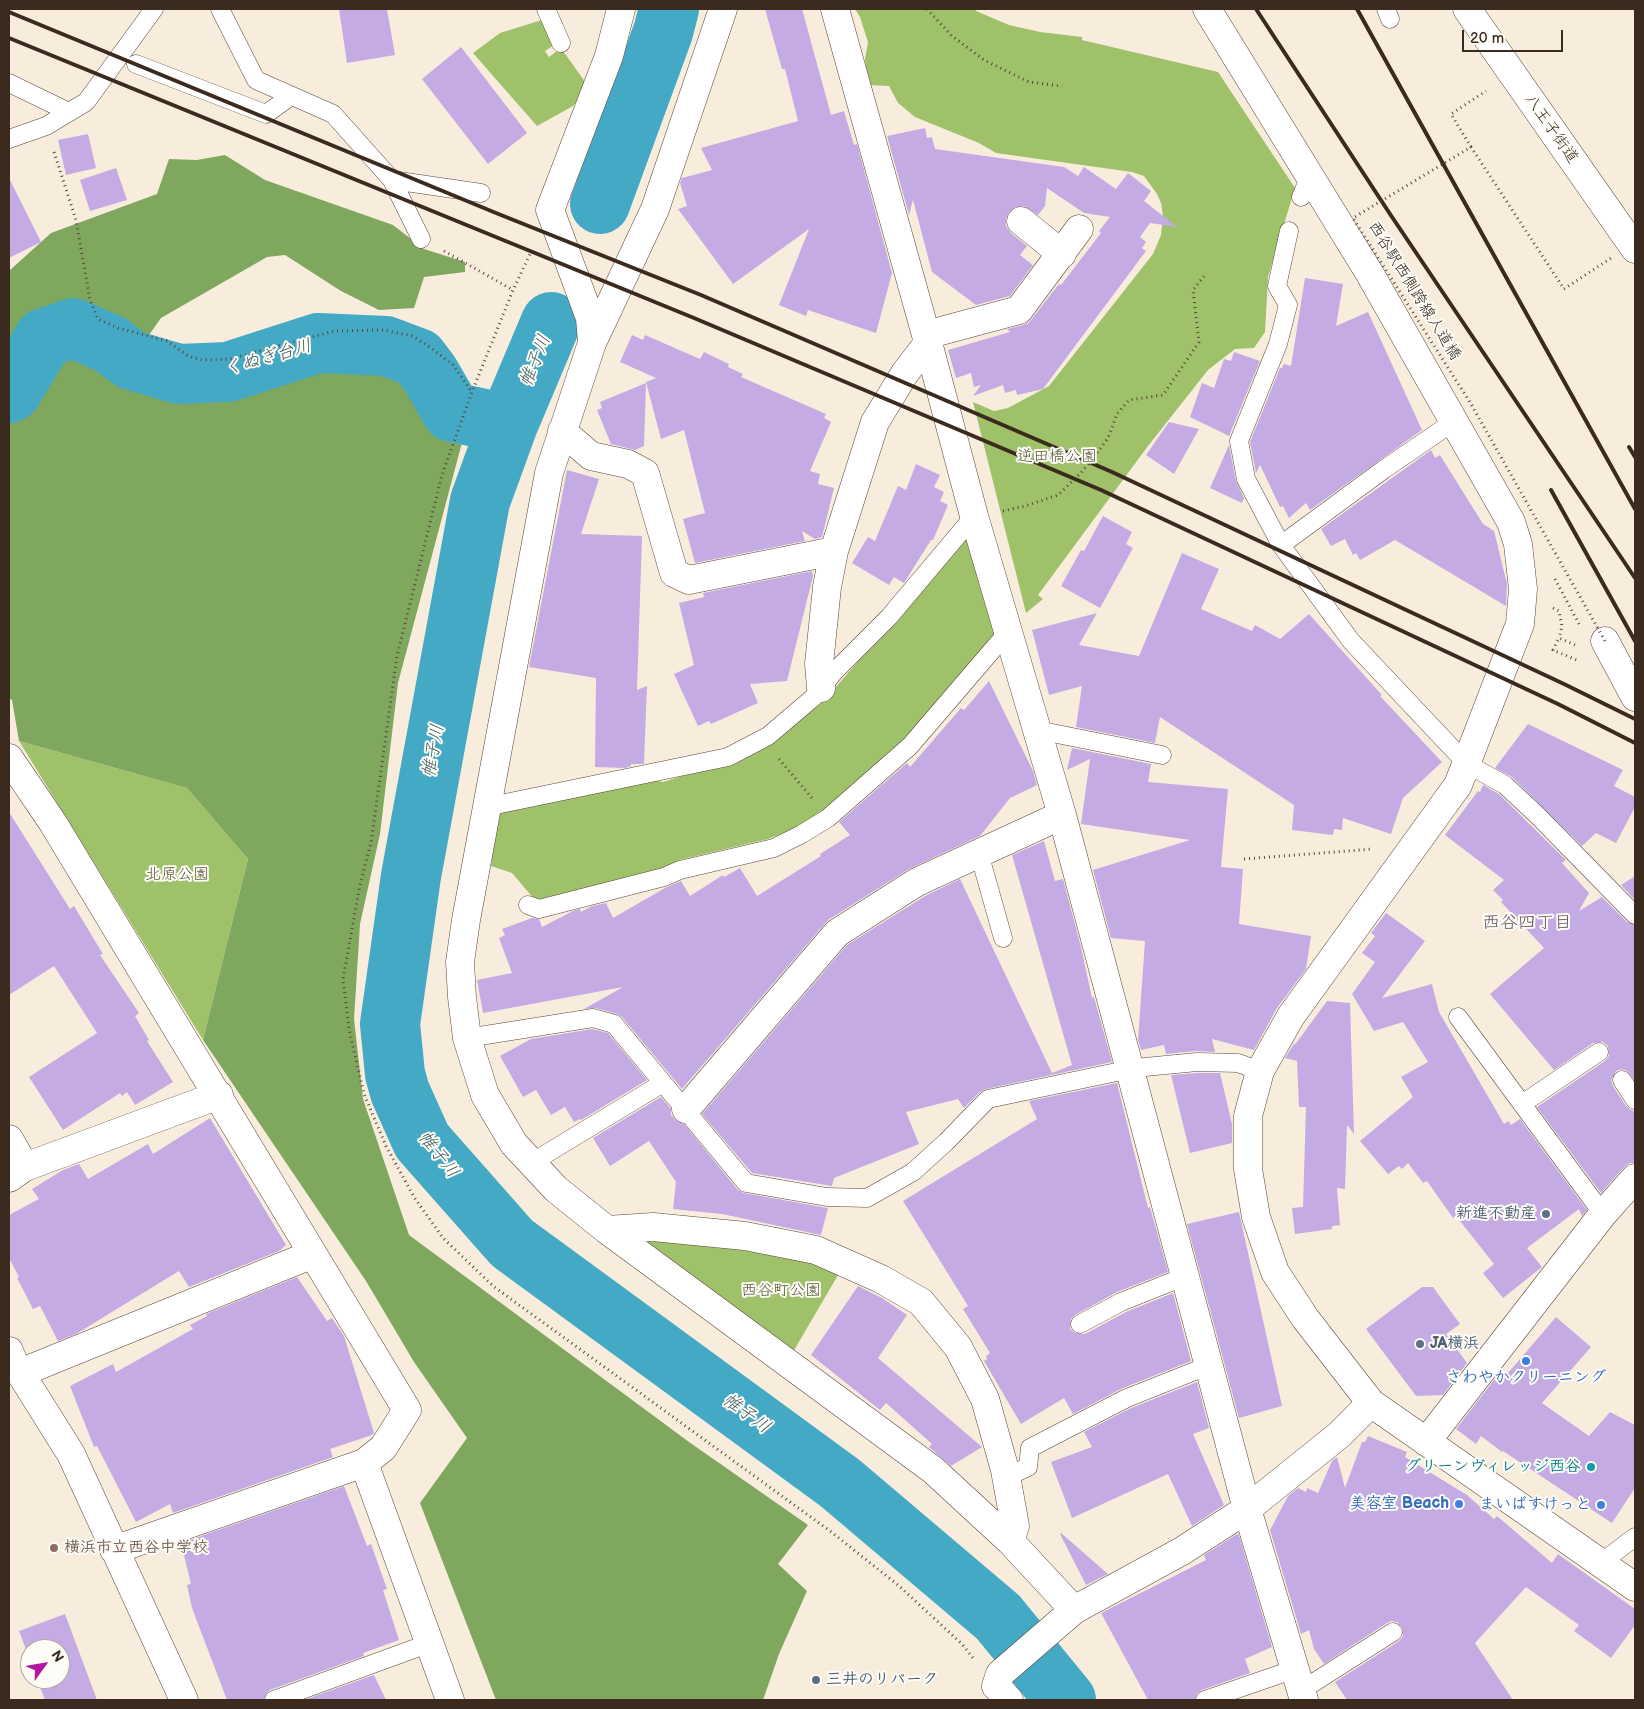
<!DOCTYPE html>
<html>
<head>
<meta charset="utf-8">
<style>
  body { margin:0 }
  #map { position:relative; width:1644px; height:1709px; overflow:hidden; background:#f8eddd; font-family:"Balsamiq Sans",sans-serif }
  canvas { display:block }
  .frame { position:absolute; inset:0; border:10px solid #3b2a1e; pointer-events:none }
  .north { position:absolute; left:20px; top:1639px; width:50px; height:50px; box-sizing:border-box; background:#fdfcf7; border:1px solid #afa8a0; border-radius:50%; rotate:58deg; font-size:14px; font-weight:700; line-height:20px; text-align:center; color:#3b2a1e }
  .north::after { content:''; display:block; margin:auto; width:18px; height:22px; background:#b5179e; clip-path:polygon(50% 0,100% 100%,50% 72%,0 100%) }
  .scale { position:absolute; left:1462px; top:30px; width:101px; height:22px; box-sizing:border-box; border:2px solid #3b2a1e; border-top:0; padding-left:6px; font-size:15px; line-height:18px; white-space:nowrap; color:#3b2a1e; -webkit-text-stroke:4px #fdfcf7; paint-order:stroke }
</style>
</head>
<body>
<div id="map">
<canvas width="1644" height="1709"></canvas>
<div class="frame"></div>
<div class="north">N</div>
<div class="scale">20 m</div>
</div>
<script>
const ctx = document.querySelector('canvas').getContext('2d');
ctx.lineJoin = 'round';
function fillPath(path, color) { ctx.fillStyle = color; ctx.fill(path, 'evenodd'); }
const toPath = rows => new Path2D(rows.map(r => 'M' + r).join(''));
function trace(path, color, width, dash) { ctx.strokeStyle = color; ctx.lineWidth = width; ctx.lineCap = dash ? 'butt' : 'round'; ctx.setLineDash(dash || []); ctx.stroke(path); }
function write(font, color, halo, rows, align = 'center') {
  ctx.font = font + ' "Balsamiq Sans","Klee One",sans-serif'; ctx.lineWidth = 4; ctx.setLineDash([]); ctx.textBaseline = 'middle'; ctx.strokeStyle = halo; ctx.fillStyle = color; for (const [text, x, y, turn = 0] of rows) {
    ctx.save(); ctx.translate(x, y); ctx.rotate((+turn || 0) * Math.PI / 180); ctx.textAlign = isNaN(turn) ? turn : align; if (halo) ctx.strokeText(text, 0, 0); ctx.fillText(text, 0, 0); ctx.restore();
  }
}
fillPath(toPath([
  [855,9,976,9,976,11,1009,25,1040,32,1082,37,1082,40,1218,72,1295,188,1268,277,1265,332,1254,348,1235,349,1208,370,1148,446,1038,595,1043,599,1026,613,973,402,994,411,1008,408,1049,386,1153,254,1161,235,1163,216,1161,203,1157,194,1144,176,1132,172,996,153,979,143,915,117,898,103,889,86,868,85,865,59,868,42,860,17],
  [545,19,554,45,545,51,549,57,561,48,588,86,573,106,537,126,473,53,500,33],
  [972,529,999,639,904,741,812,822,768,839,679,860,670,868,545,901,535,900,512,873,491,866,498,810,649,779,663,782,740,758,777,738,823,702],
  [19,741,187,788,248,859,203,1040],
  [640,1238,761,1246,841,1270,793,1352]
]), '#9fc16a');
fillPath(toPath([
  [225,155,265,180,393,225,424,249,465,262,465,272,424,277,414,308,379,310,341,291,285,255,267,257,161,318,149,335,157,353,186,374,218,379,256,374,254,347,292,336,387,339,420,347,448,371,461,392,468,420,398,683,380,834,360,924,354,1019,363,1099,409,1235,689,1442,808,1525,778,1564,807,1591,779,1654,763,1700,496,1700,420,1503,467,1438,414,1362,366,1281,203,1040,248,859,187,788,19,741,12,700,9,698,9,271,51,233,157,194,169,159,197,160]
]), '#7fa75e');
trace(toPath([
  [600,204,663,32,669,9],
  [551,322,508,424,480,501,411,876,390,1024,395,1074,400,1092,422,1141,512,1243,840,1483,998,1617,1066,1700],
  [9,393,12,391,44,338,73,328,110,344,131,360,179,374,228,372,318,343,386,346,418,358,430,374,452,412,508,424]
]), '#44a9c4', 60);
fillPath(toPath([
  [339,9,387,9,395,55,347,63],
  [765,9,802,9,831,115,844,111,854,145,857,144,892,273,876,333,808,310,806,316,779,305,809,229,733,284,678,209,687,206,680,183,682,178,712,170,701,148,798,121,785,69,782,69],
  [461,47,527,133,488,164,422,79],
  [925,128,927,138,932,137,935,149,1064,167,1078,176,1084,167,1116,189,1128,173,1151,191,1144,201,1177,227,1150,223,1140,237,1146,242,1142,248,1146,251,1043,389,1017,395,1016,390,1005,393,1003,385,973,396,981,385,974,387,971,373,956,378,948,350,1010,332,1007,329,1023,325,1028,322,1027,325,1059,284,1061,285,1101,233,1099,231,1110,217,1084,213,1047,188,1045,206,1038,215,1024,206,1015,207,1009,212,1006,219,1006,226,1011,233,1027,246,1020,255,1033,265,1010,296,976,305,932,272,913,200,909,215,887,136],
  [88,134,96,168,66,175,58,140],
  [116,168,127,200,90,211,80,180],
  [9,178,41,242,9,258],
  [1305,278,1343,284,1336,326,1368,312,1422,430,1310,510,1306,503,1289,518,1283,506,1280,507,1260,465,1256,473,1250,442,1280,368,1282,368,1284,364,1291,366],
  [632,335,643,340,645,335,700,359,704,352,729,364,728,367,743,374,741,377,826,414,824,418,831,422,810,471,820,474,818,484,834,488,822,537,815,539,802,531,805,541,695,563,683,519,705,513,684,430,661,439,646,382,656,378,620,362],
  [1234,352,1260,361,1229,436,1190,417,1202,383,1214,388,1224,359,1231,361],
  [646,383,644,446,635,450,611,444,597,410,602,408,600,402],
  [1169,422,1199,429,1174,474,1146,455],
  [1229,445,1236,481,1244,498,1242,503,1210,488],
  [1431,450,1435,458,1440,455,1483,524,1494,531,1507,584,1506,606,1395,540,1360,560,1356,553,1353,555,1345,539,1331,546,1321,529],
  [916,464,940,475,934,487,944,492,940,501,948,505,933,540,931,540,904,583,894,577,889,585,852,563,868,537,875,541,898,486,906,490],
  [567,470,599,479,581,534,642,536,637,690,647,686,644,764,631,764,631,766,625,768,595,767,596,678,529,667],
  [1103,516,1132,532,1126,544,1133,548,1100,608,1061,586,1081,550,1084,551],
  [1182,553,1219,569,1201,609,1252,631,1255,625,1280,639,1309,614,1382,695,1380,696,1442,762,1403,798,1391,834,1343,818,1342,830,1334,829,1333,835,1292,830,1294,805,1160,717,1155,743,1076,727,1082,686,1049,695,1032,630,1097,613,1079,645,1139,656],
  [812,571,813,576,787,681,750,684,758,703,711,724,709,721,698,726,674,674,694,665,679,603,704,597,703,593],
  [989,681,1033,771,1037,785,1010,798,980,836,909,869,828,920,682,1089,622,1017,617,1014,596,1008,584,1009,623,987,483,1013,477,980,512,973,499,938,505,935,502,929,532,918,539,919,542,927,573,911,580,909,581,912,592,906,606,903,613,918,665,888,681,881,690,896,723,875,724,877,740,868,757,896,821,856,820,854,850,835,839,822,907,763,910,767,961,708,964,710],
  [1528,724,1623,770,1614,786,1635,797,1635,807,1616,843,1596,833,1582,846,1512,777,1495,768],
  [1072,748,1151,764,1148,782,1228,789,1221,867,1243,869,1239,924,1311,936,1306,969,1277,1008,1254,1050,1212,1039,1215,1052,1196,1051,1166,1054,1164,1045,1141,1050,1138,1040,1145,941,1111,938,1093,870,1190,840,1081,824,1090,759,1067,770],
  [1483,785,1499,794,1566,860,1562,863,1589,893,1579,911,1602,897,1627,922,1635,925,1635,1081,1627,1071,1622,1069,1616,1071,1611,1080,1613,1086,1626,1106,1631,1110,1635,1111,1635,1163,1630,1163,1624,1167,1601,1193,1537,1107,1605,1061,1609,1056,1608,1046,1603,1042,1593,1043,1554,1070,1490,994,1544,948,1501,902,1503,900,1493,890,1504,880,1445,835,1478,791,1480,792],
  [9,812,70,909,74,906,103,954,100,955,139,1013,135,1016,149,1040,147,1041,173,1082,135,1105,127,1092,122,1096,120,1093,63,1130,29,1077,97,1033,54,966,9,995],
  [1044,841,1055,881,1063,879,1081,947,1092,998,1094,997,1112,1062,986,1089,980,1092,964,1108,958,1099,906,1112,919,1144,834,1178,832,1186,752,1173,702,1114,847,945,925,896,960,879,1052,1073,1072,1065,1012,855],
  [1635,876,1635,900,1621,885],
  [1386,913,1425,941,1382,998,1432,984,1439,1012,1504,1124,1508,1121,1511,1125,1520,1119,1587,1210,1582,1216,1579,1209,1527,1248,1542,1267,1503,1298,1483,1273,1494,1264,1456,1216,1453,1218,1427,1181,1423,1183,1408,1163,1402,1169,1399,1166,1388,1174,1360,1141,1413,1097,1401,1077,1428,1062,1403,1022,1374,1031,1352,994,1375,962,1362,953,1375,936,1371,933],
  [1327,1001,1350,1003,1354,1134,1347,1125,1345,1189,1337,1188,1340,1225,1332,1226,1332,1229,1295,1234,1292,1208,1303,1207,1306,1107,1299,1107,1297,1061,1285,1058,1295,1042,1294,1046],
  [592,1029,608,1033,647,1080,581,1120,580,1119,574,1122,565,1107,551,1115,536,1090,523,1097,500,1056,531,1039],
  [1197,1073,1220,1073,1232,1124,1232,1143,1190,1153,1171,1075],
  [1117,1083,1148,1208,1150,1207,1168,1272,1117,1292,1075,1315,1071,1319,1070,1329,1075,1333,1085,1334,1126,1312,1173,1293,1191,1361,1123,1388,1073,1414,1064,1398,1021,1424,984,1361,987,1359,986,1356,990,1353,963,1309,968,1306,903,1201,1037,1119,1029,1101],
  [661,1097,671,1109,671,1115,676,1120,684,1124,738,1190,744,1193,828,1208,821,1235,722,1214,673,1209,676,1182,649,1141,610,1166,593,1138],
  [210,1118,286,1245,279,1251,189,1287,179,1271,76,1334,58,1341,40,1306,33,1309,17,1278,19,1277,9,1258,9,1215,39,1199,32,1189,63,1170,79,1164,88,1179,148,1144,153,1154],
  [1239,1212,1282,1406,1239,1418,1187,1224],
  [297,1277,327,1321,332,1318,344,1336,374,1433,372,1435,330,1449,333,1457,173,1513,170,1504,136,1522,97,1446,94,1447,70,1386,113,1364,116,1372,193,1329,190,1325,207,1316,206,1314],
  [858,1286,882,1298,907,1315,878,1358,982,1447,951,1466,929,1447,932,1444,886,1403,880,1410,811,1355],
  [1422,1287,1433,1287,1460,1324,1446,1334,1467,1363,1443,1395,1416,1396,1366,1329],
  [1556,1317,1591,1347,1542,1403,1589,1436,1610,1412,1635,1425,1635,1488,1612,1523,1503,1451,1502,1452,1481,1436,1476,1444,1456,1429,1497,1376,1502,1380],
  [1197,1382,1209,1428,1193,1434,1224,1505,1192,1526,1168,1474,1072,1518,1051,1462,1092,1447,1084,1432,1131,1408],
  [1368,1436,1407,1452,1405,1457,1467,1495,1494,1519,1497,1516,1552,1563,1558,1554,1635,1609,1635,1625,1611,1658,1574,1631,1579,1625,1526,1587,1475,1643,1513,1700,1347,1700,1335,1682,1399,1641,1403,1636,1402,1627,1397,1622,1392,1621,1387,1623,1324,1664,1314,1649,1309,1630,1301,1634,1270,1530,1288,1496,1298,1488,1306,1492,1307,1488,1318,1493,1332,1461,1337,1457,1345,1488,1362,1442,1365,1442],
  [344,1486,367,1546,371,1544,387,1589,383,1590,399,1640,363,1653,364,1656,270,1690,266,1694,264,1700,227,1700,192,1608,187,1585,191,1584,181,1543],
  [1061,1533,1108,1574,1086,1585,1060,1534],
  [1237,1534,1239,1535,1272,1647,1245,1659,1250,1673,1202,1690,1197,1693,1195,1700,1148,1700,1101,1613,1206,1560,1204,1555],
  [65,1614,97,1700,45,1700,37,1679,60,1679,60,1649,30,1649,30,1660,19,1631],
  [374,1675,386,1700,304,1700]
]), '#c5abe3');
const lane = toPath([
  [220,9,256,80,333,114,392,180,481,193],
  [546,9,561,43],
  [1386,9,1390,19],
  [136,64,266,114,291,96],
  [9,83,69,112],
  [9,139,46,126,86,102,154,9],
  [392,180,421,239],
  [1301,197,1310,176],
  [1289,231,1277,286,1288,305,1278,344,1239,441,1246,479,1281,545,1351,641,1467,764,1505,785,1538,816,1635,915],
  [1281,545,1383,470,1453,422],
  [1037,730,1162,755],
  [486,807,728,757,768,736,815,696,834,672,889,617,974,516],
  [979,853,1003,938],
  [528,905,539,909,664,877,680,870,774,848,802,834,828,818,910,746,1007,633],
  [1458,1017,1522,1104],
  [467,1038,593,1018,614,1024,746,1183,827,1197,867,1198,913,1172,946,1142,988,1099,1131,1069,1145,1067,1197,1062,1238,1063,1260,1071],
  [1599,1052,1522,1104,1603,1214],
  [1622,1080,1635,1100],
  [531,1163,663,1083],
  [1080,1324,1121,1302,1186,1276],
  [1006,1477,1028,1467,1030,1448,1127,1398,1210,1365],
  [1602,1562,1635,1537],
  [1302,1690,1393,1632],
  [274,1700,430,1643],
  [1205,1700,1295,1669]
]);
const street = toPath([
  [723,9,655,209,592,343,549,473,466,920,460,962,462,997,467,1038,485,1095,514,1144,556,1189,607,1230,933,1470,1010,1541,1074,1610],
  [835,9,926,335,974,516,1062,815,1247,1509,1304,1700],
  [1207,9,1370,274,1511,522,1518,544,1523,589,1520,624,1458,785,1291,1016,1260,1071,1248,1116,1248,1169,1256,1217,1275,1272,1305,1318,1371,1403,1635,1587],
  [1021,221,1062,254],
  [926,335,1019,310,1079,229],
  [592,343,590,318,550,210,609,56,621,9],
  [562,431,591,456,628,464,645,473,674,573,689,580,834,551],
  [1605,641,1635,697],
  [821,688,819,664,827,587,834,551,875,422,905,373,928,343],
  [9,758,53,823,407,1410,383,1448,364,1463,450,1700],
  [686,1109,837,933,917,882,1062,815],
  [9,1139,25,1167],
  [9,1178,25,1167,219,1095],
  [607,1230,653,1227,745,1236,816,1250,881,1279,921,1302,958,1347,985,1399,1005,1470,1015,1526,1010,1541],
  [9,1351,14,1363,71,1454,184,1700],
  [20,1373,313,1254],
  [1426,1442,1603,1214,1635,1178],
  [114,1550,364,1463],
  [1009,1700,996,1686,1000,1674,1074,1610,1182,1551,1247,1509,1339,1435,1371,1403]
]);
const highway = toPath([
  [1467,9,1635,249]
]);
trace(lane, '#57473b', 19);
trace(street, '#57473b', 29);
trace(highway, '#57473b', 29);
trace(toPath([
  [927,9,952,36,984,60,1029,82,1062,86],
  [1471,147,1451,114,1486,91],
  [54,152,76,220,90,300,98,319,118,328,167,341,188,356,202,360,230,359,334,331,384,330,412,336,430,347,453,365,472,392],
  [532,250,513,290,472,392,442,475,397,656,371,843,360,885,343,979,349,1029,364,1094,386,1146,414,1197,443,1238,493,1286,830,1531,898,1585,962,1644,973,1658],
  [444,251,513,290],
  [1003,511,1025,506,1058,495,1081,473,1098,452,1108,438,1117,414,1129,400,1163,395,1199,342,1193,290,1205,275],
  [1555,579,1579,624],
  [1553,608,1559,611,1562,626,1559,638],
  [1575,645,1559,638,1553,650,1579,661],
  [779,759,812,798],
  [1244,859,1373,849]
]), '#57473b', 3, [1, 4]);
trace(lane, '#fff', 18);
trace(street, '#fff', 28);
trace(highway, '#fff', 28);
trace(toPath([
  [1256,9,1390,214,1635,578],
  [1357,9,1635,509],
  [9,12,496,213,701,295,1112,472,1564,684,1635,719],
  [9,38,694,318,1101,490,1558,704,1635,743],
  [1629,447,1635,457],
  [1551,490,1635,641]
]), '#3b2a1e', 4);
trace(toPath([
  [1605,641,1471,404,1353,218,1471,147,1564,289,1611,258]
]), '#57473b', 3, [1, 4]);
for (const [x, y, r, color] of [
  [1546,1214,5,"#5c6f8a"],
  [1420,1344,5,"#5c6f8a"],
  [1526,1361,5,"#3f7fe0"],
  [1591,1467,5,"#0f9aa8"],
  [1459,1504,5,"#3f7fe0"],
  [1601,1505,5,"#3f7fe0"],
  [54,1548,5,"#8d6e63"],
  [816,1680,5,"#5c6f8a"]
]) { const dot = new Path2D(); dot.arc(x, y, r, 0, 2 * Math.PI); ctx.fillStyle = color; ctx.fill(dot); trace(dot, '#fdfcf7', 2); }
write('16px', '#3b2a1e', '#fdfcf7', [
  ["八王子街道",1551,129,55],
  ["西谷駅西側跨線人道橋",1414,291,58]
]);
write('16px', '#595735', '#fdfcf7', [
  ["逆田橋公園",1057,457],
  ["北原公園",177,875],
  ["西谷町公園",781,1291]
]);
write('bold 16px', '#4e5e75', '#fdfcf7', [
  ["新進不動産",1536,1214,"right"],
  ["JA横浜",1430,1344],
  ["三井のリパーク",826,1680]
], 'left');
write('bold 16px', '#366cbe', '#fdfcf7', [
  ["さわやかクリーニング",1526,1378,"center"],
  ["美容室 Beach",1449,1504],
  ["まいばすけっと",1591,1505]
], 'right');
write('bold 16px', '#0d838f', '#fdfcf7', [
  ["グリーンヴィレッジ西谷",1581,1467]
], 'right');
write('bold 16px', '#785e54', '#fdfcf7', [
  ["横浜市立西谷中学校",64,1548]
], 'left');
write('italic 18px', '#3f5d60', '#fdfcf7', [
  ["くぬぎ台川",268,358,-16],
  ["帷子川",536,361,-68],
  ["帷子川",434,751,-80],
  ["帷子川",438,1155,52],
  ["帷子川",746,1414,36]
]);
write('18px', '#6b5763', '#fdfcf7', [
  ["西谷四丁目",1527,923]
]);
</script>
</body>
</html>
